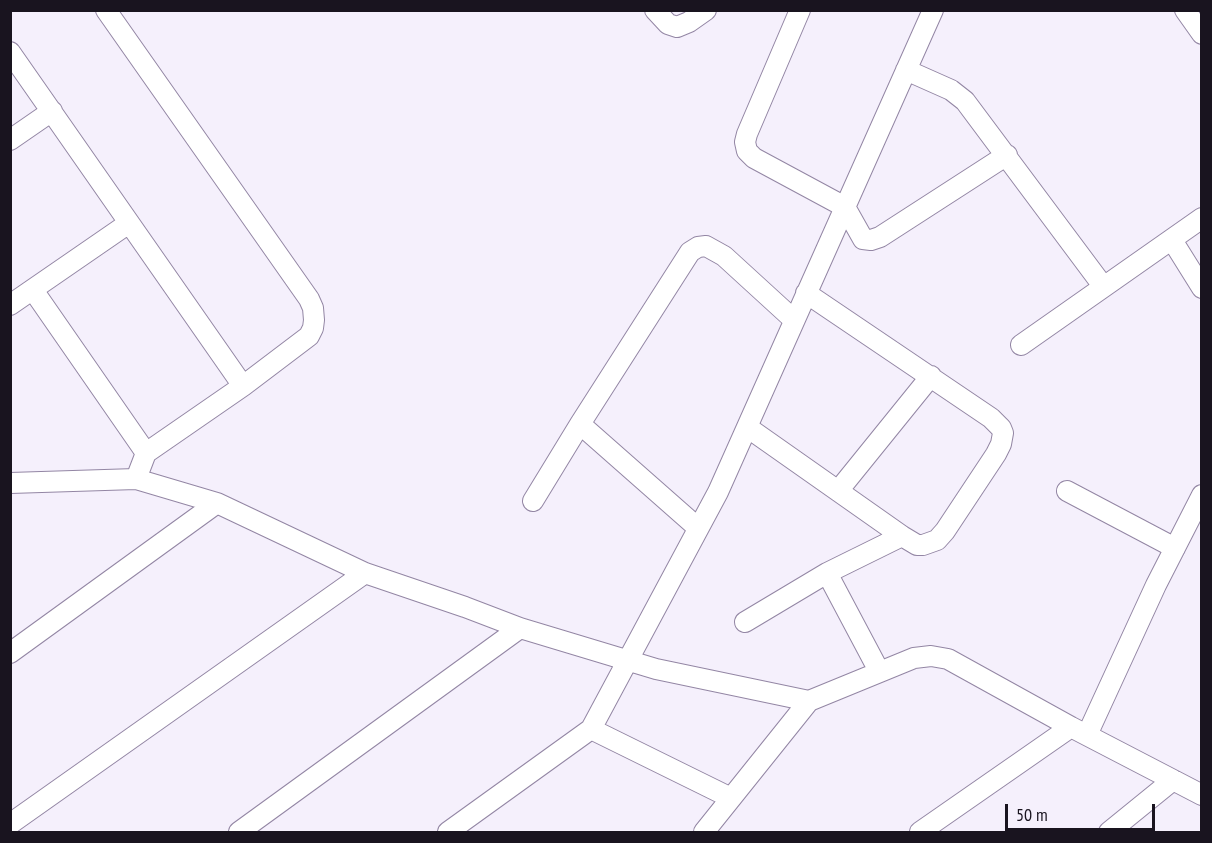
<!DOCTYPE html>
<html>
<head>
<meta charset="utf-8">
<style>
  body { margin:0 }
  #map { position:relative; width:1212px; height:843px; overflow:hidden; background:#f5f0fc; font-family:"PT Sans Narrow",sans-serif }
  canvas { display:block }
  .frame { position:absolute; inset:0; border:12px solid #19141f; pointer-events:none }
  .scale { position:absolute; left:1005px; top:804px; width:150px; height:27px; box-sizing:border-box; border:3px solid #19141f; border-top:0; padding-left:8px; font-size:18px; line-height:21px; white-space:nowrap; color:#19141f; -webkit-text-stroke:4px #f5f0fc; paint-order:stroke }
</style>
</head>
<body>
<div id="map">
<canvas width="1212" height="843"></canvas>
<div class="frame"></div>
<div class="scale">50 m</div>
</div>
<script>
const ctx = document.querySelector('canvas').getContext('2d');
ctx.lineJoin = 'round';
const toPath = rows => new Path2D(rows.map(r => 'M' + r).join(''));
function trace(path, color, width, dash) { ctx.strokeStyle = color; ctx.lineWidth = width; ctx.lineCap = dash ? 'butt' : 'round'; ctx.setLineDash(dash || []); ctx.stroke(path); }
const street = toPath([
  [106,10,309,299,313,308,314,320,313,328,309,336,243,386,146,453,136,479],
  [655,10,668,24,677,27,689,22,706,10],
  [800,10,747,134,745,142,747,151,754,158,845,207,863,239,871,240,880,237,1007,155],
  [1185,10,1202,34],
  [10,52,243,386],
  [906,70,951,90,965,101,1103,286],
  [10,140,52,111],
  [1172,240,1202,288],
  [33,290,146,453],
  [10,305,129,223],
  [1021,345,1202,218],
  [580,424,698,528],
  [747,427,902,536,917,545,923,545,937,540,945,531,996,454,1001,444,1003,433,1001,428,991,418,806,293],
  [10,483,136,479,217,503,365,573,465,607,520,628,656,669,809,701,914,658,931,656,948,659,1071,727,1202,795],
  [838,491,931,376],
  [1067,491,1175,548],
  [533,501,580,424,690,252,698,247,706,246,724,256,794,320],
  [827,573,879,671],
  [745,622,827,573,902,536],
  [10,653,217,503],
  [591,729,731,798],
  [1087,735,1156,585,1202,495],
  [10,824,365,573],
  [239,832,520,628],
  [448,832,591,729,718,492,933,10],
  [704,832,809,701],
  [920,832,1071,727],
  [1109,832,1173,780]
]);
trace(street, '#9386a4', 22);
trace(street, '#fff', 20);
</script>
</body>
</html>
